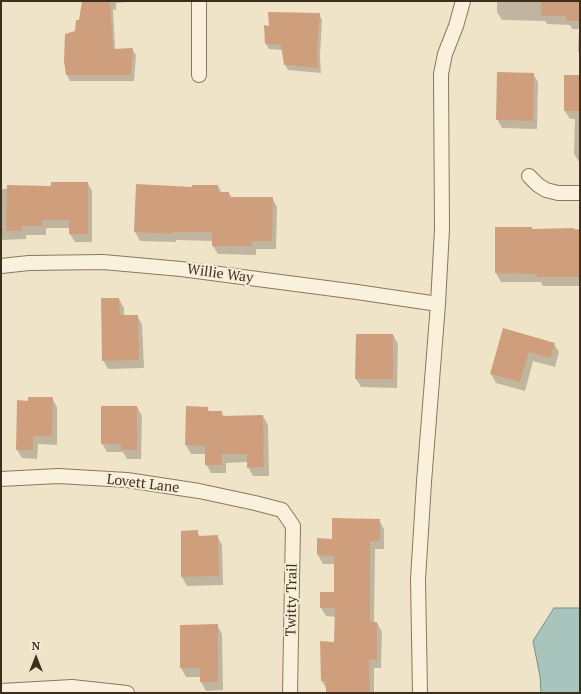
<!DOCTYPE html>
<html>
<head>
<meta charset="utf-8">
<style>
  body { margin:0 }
  #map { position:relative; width:581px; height:694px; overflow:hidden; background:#f0e4c8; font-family:"PT Serif",serif }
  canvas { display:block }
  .frame { position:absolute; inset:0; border:2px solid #3d2e20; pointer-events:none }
  .north { position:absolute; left:16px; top:638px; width:40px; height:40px; -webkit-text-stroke:3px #f7eed8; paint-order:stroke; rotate:0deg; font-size:11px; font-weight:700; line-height:16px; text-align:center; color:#3d2e20 }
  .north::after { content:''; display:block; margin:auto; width:14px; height:18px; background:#3d2e20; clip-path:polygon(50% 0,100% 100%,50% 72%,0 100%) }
</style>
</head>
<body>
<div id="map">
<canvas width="581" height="694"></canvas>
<div class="frame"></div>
<div class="north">N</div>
</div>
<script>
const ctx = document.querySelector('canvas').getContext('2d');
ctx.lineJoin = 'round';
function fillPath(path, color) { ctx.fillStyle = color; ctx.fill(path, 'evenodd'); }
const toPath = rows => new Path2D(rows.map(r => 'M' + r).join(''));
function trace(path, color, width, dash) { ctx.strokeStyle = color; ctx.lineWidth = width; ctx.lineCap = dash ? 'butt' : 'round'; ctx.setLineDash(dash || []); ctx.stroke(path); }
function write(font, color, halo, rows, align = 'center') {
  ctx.font = font + ' "PT Serif",serif'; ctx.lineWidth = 4; ctx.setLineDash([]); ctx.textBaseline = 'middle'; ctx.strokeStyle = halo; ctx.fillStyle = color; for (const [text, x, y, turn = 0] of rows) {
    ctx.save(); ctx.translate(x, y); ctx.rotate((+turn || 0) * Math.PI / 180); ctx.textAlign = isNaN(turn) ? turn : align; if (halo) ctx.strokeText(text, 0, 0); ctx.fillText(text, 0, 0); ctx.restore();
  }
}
const water = toPath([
  [554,608,580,608,580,693,541,693,540,676,533,641,554,608]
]);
fillPath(water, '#a9c4bc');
trace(water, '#6f938a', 1);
fillPath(toPath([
  [83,1,126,1,127,2,116,3,116,10,113,9,115,50,132,49,136,55,134,81,70,81,67,75,76,32,80,21],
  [497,1,580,1,580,54,578,51,579,29,572,29,570,25,547,24,545,21,502,20,497,12],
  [319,14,322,20,320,56,321,73,288,70,285,64,282,50,269,49,266,44,270,27],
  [533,74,538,82,537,129,502,128,497,119],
  [580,76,580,163,574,154,575,119,570,119,565,111],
  [87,182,92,191,92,242,75,242,70,234,70,228,46,228,46,235,26,235,26,239,1,240,1,189,52,187],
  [218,186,222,193,229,193,232,198,272,198,277,207,276,249,256,249,256,255,218,254,213,246,213,241,176,240,176,242,140,241,135,232,193,188],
  [580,229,580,286,543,286,541,282,501,282,496,273,532,230],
  [119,299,124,308,124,316,137,316,142,324,144,368,108,369,103,360],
  [504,329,554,344,559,352,555,367,533,361,525,391,496,383,491,374],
  [393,335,398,344,397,388,361,387,356,379],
  [52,398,57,407,57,445,38,444,37,459,22,458,17,450,29,402],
  [137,407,142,416,141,459,127,459,123,452,107,452,102,443],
  [187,407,207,408,210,412,222,412,224,417,263,416,268,425,269,476,253,476,248,467,248,462,226,463,226,473,211,473,206,464,206,454,191,454,186,445],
  [379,520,384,529,384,549,375,549,374,623,377,623,382,632,381,668,374,668,374,693,327,693,327,690,322,681,321,642,335,643,336,617,326,616,321,608,335,593,335,564,323,564,318,555,318,540,333,540],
  [197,531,200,537,217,536,222,545,223,585,187,586,182,577],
  [217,625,222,634,223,690,206,691,201,682,201,677,186,677,181,668,181,626]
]), '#0003');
fillPath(toPath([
  [82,1,110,1,113,49,133,48,131,75,66,75,64,61,65,34,75,31,76,20,79,20],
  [541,1,580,1,579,21,566,21,566,16,541,16],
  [268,12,320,13,317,49,318,68,284,65,281,45,265,44,264,25,269,26],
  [497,72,534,73,533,121,496,120],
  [564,75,580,75,580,111,564,111],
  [51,182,88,182,88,234,69,234,69,220,42,220,42,226,22,226,22,231,6,231,7,185,51,186],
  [136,184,192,187,192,185,218,185,218,192,229,192,229,197,273,197,272,241,252,241,252,246,212,246,212,232,171,232,171,234,134,232],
  [495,227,532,227,532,229,574,228,574,230,580,230,580,277,537,277,537,274,495,273],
  [101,298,119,298,120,315,138,315,139,360,102,361],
  [503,328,555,343,550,358,529,352,520,382,490,374],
  [356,334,393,334,393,379,355,379],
  [28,397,53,397,52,436,33,436,33,450,16,450,17,400,28,401],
  [101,406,137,406,137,450,121,450,121,444,101,444],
  [186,406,208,407,208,411,222,411,222,416,263,415,264,467,247,468,247,454,222,454,222,465,205,465,205,446,185,445],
  [332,518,380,519,380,541,370,541,370,622,377,622,377,660,369,659,370,693,326,693,326,681,321,681,320,641,334,642,335,608,320,608,320,592,334,592,334,556,317,555,317,538,332,539],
  [198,530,198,536,218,535,219,576,181,577,181,531],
  [218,624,218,682,200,682,200,668,180,668,180,625]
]), '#cf9f7d');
const street = toPath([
  [199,1,199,75],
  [529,176,538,185,546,190,558,193,580,193],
  [1,266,29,263,103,262,181,269,357,292,438,304],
  [1,479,58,476,127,480,199,491,255,503,282,510,293,526,290,693],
  [1,691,72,687,127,693],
  [420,693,418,579,424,482,438,304,442,229,441,74,445,54,456,26,463,1]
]);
trace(street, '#8d765c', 16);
trace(street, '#faf1dc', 14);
write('14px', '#3d2e20', '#f7eed8', [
  ["Willie Way",220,274,8],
  ["Lovett Lane",143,484,7],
  ["Twitty Trail",292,600,-89]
]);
</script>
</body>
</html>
